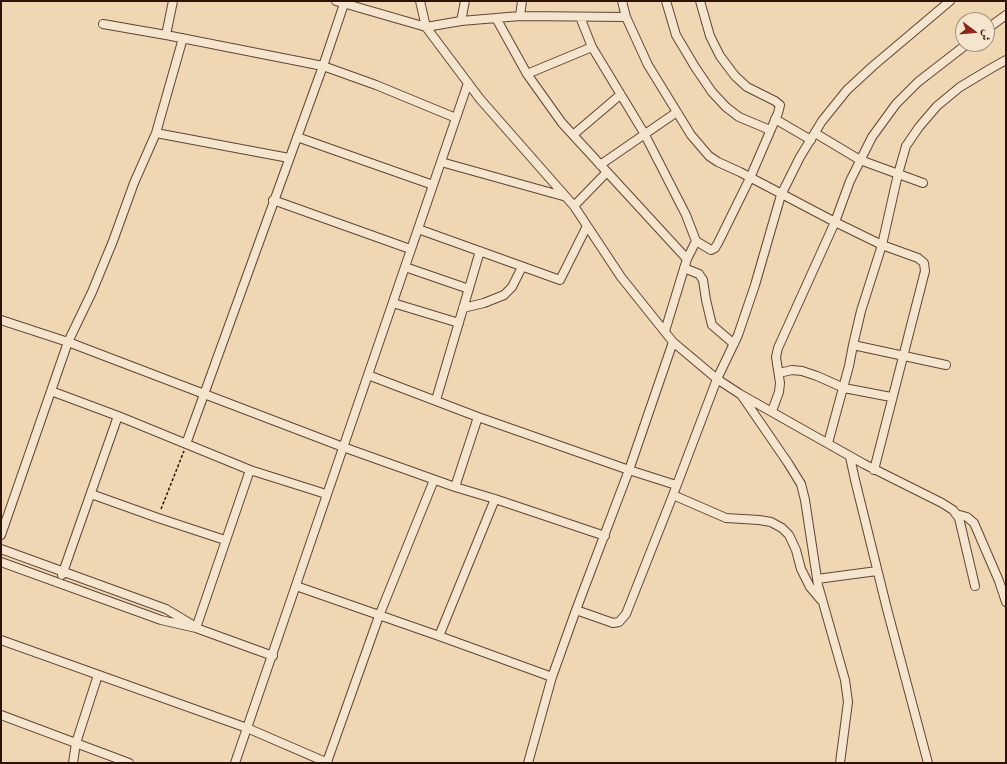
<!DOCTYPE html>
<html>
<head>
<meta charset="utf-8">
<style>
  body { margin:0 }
  #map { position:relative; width:1007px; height:764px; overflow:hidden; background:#f0d7b3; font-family:"IM FELL DW Pica",Amiri,serif }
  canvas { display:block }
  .frame { position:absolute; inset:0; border:2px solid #301307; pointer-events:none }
  .north { position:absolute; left:955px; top:12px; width:40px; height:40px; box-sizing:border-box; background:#f5e5ce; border:1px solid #a6917e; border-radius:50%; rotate:106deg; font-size:11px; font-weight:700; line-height:16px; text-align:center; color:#301307 }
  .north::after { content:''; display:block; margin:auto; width:14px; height:18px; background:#8f2418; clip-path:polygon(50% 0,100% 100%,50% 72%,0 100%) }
</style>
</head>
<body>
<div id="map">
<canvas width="1007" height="764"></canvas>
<div class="frame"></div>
<div class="north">ش</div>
</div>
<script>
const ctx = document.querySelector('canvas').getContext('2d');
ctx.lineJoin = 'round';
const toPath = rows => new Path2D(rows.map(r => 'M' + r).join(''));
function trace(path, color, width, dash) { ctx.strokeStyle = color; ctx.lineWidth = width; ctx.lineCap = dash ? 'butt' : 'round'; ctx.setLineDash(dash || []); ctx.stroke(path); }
const street = toPath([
  [336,1,426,27,461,21,520,16,626,17],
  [420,1,426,27,480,99,574,206,621,277,673,342,717,379,740,394,864,464,942,503,953,510,959,518,975,586],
  [622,1,626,17,648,65,691,135,709,156,718,162,740,172,835,222,882,245,918,258,924,263,925,271,874,470],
  [666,1,676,35,695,67,712,92,726,107,739,117,770,130],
  [520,16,522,1],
  [580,17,592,47,644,133,686,215,696,241,711,250,715,248,718,243,750,178,778,113,780,105,775,101,747,87,735,76,720,56,710,36,700,1],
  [496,18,527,74,562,123,687,259],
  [461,21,465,1],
  [103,24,166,35,323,66,376,85,456,118],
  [987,29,1006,15],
  [166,35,173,1],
  [527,74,592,47],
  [775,119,811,140],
  [156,133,289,158],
  [815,133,860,160,923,183],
  [573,135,620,95],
  [297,137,433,185],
  [441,162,563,196],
  [600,165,677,112],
  [273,200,410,249],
  [574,206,607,172],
  [418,229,560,280,587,226],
  [405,267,469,289],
  [684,268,699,274,703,280,706,300,712,325,734,344],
  [393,303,459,323],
  [463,308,484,303,504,295,512,287,522,267],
  [1,320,68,342,343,447,455,487,495,499,605,536],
  [665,331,687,259,696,241],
  [853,345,946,365],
  [779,373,792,370,802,371,817,376,844,388,891,397],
  [368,375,478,417,629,470,676,485],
  [51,391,118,416,250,470,326,494],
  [742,396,788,463,801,484,805,500,818,585,845,680,848,702,840,763],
  [436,400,480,251],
  [772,411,779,392,780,383,776,357,778,348,835,222,850,181,872,137,896,104,918,82,967,44],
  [828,443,849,366,853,345,861,311,882,245,898,174,906,146,919,127,937,106,960,87,990,69,1006,60],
  [186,444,323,66,345,1],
  [850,457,855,480,887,609,928,763],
  [455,487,478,417],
  [91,494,158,518,225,540],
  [673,495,726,518,759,520,771,522,782,528,789,535,796,550,801,569,810,587,821,600],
  [956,514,967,517,974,523,999,581,1006,602],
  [1,535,68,342,92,292,113,241,134,183,156,133,183,38],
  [1,549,166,609,191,624],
  [1,562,161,620,196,628,273,656],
  [62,575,118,416],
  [817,579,877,571],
  [296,586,439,636,552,677],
  [576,610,613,623,619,622,626,614,673,495,717,379,738,335,755,285,781,195,800,157,822,121,847,90,873,66,950,1],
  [196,628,250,470],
  [439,636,495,499],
  [1,640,247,728,328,763],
  [1,715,129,763],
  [327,762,379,616,434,480],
  [73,763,76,743,98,675],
  [235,763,468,83],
  [528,763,552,677,576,610,629,470,673,342]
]);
trace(street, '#604432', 10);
trace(toPath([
  [161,509,184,451]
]), '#301307', 1.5, [3, 2]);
trace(street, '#f5e5ce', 8);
</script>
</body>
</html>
